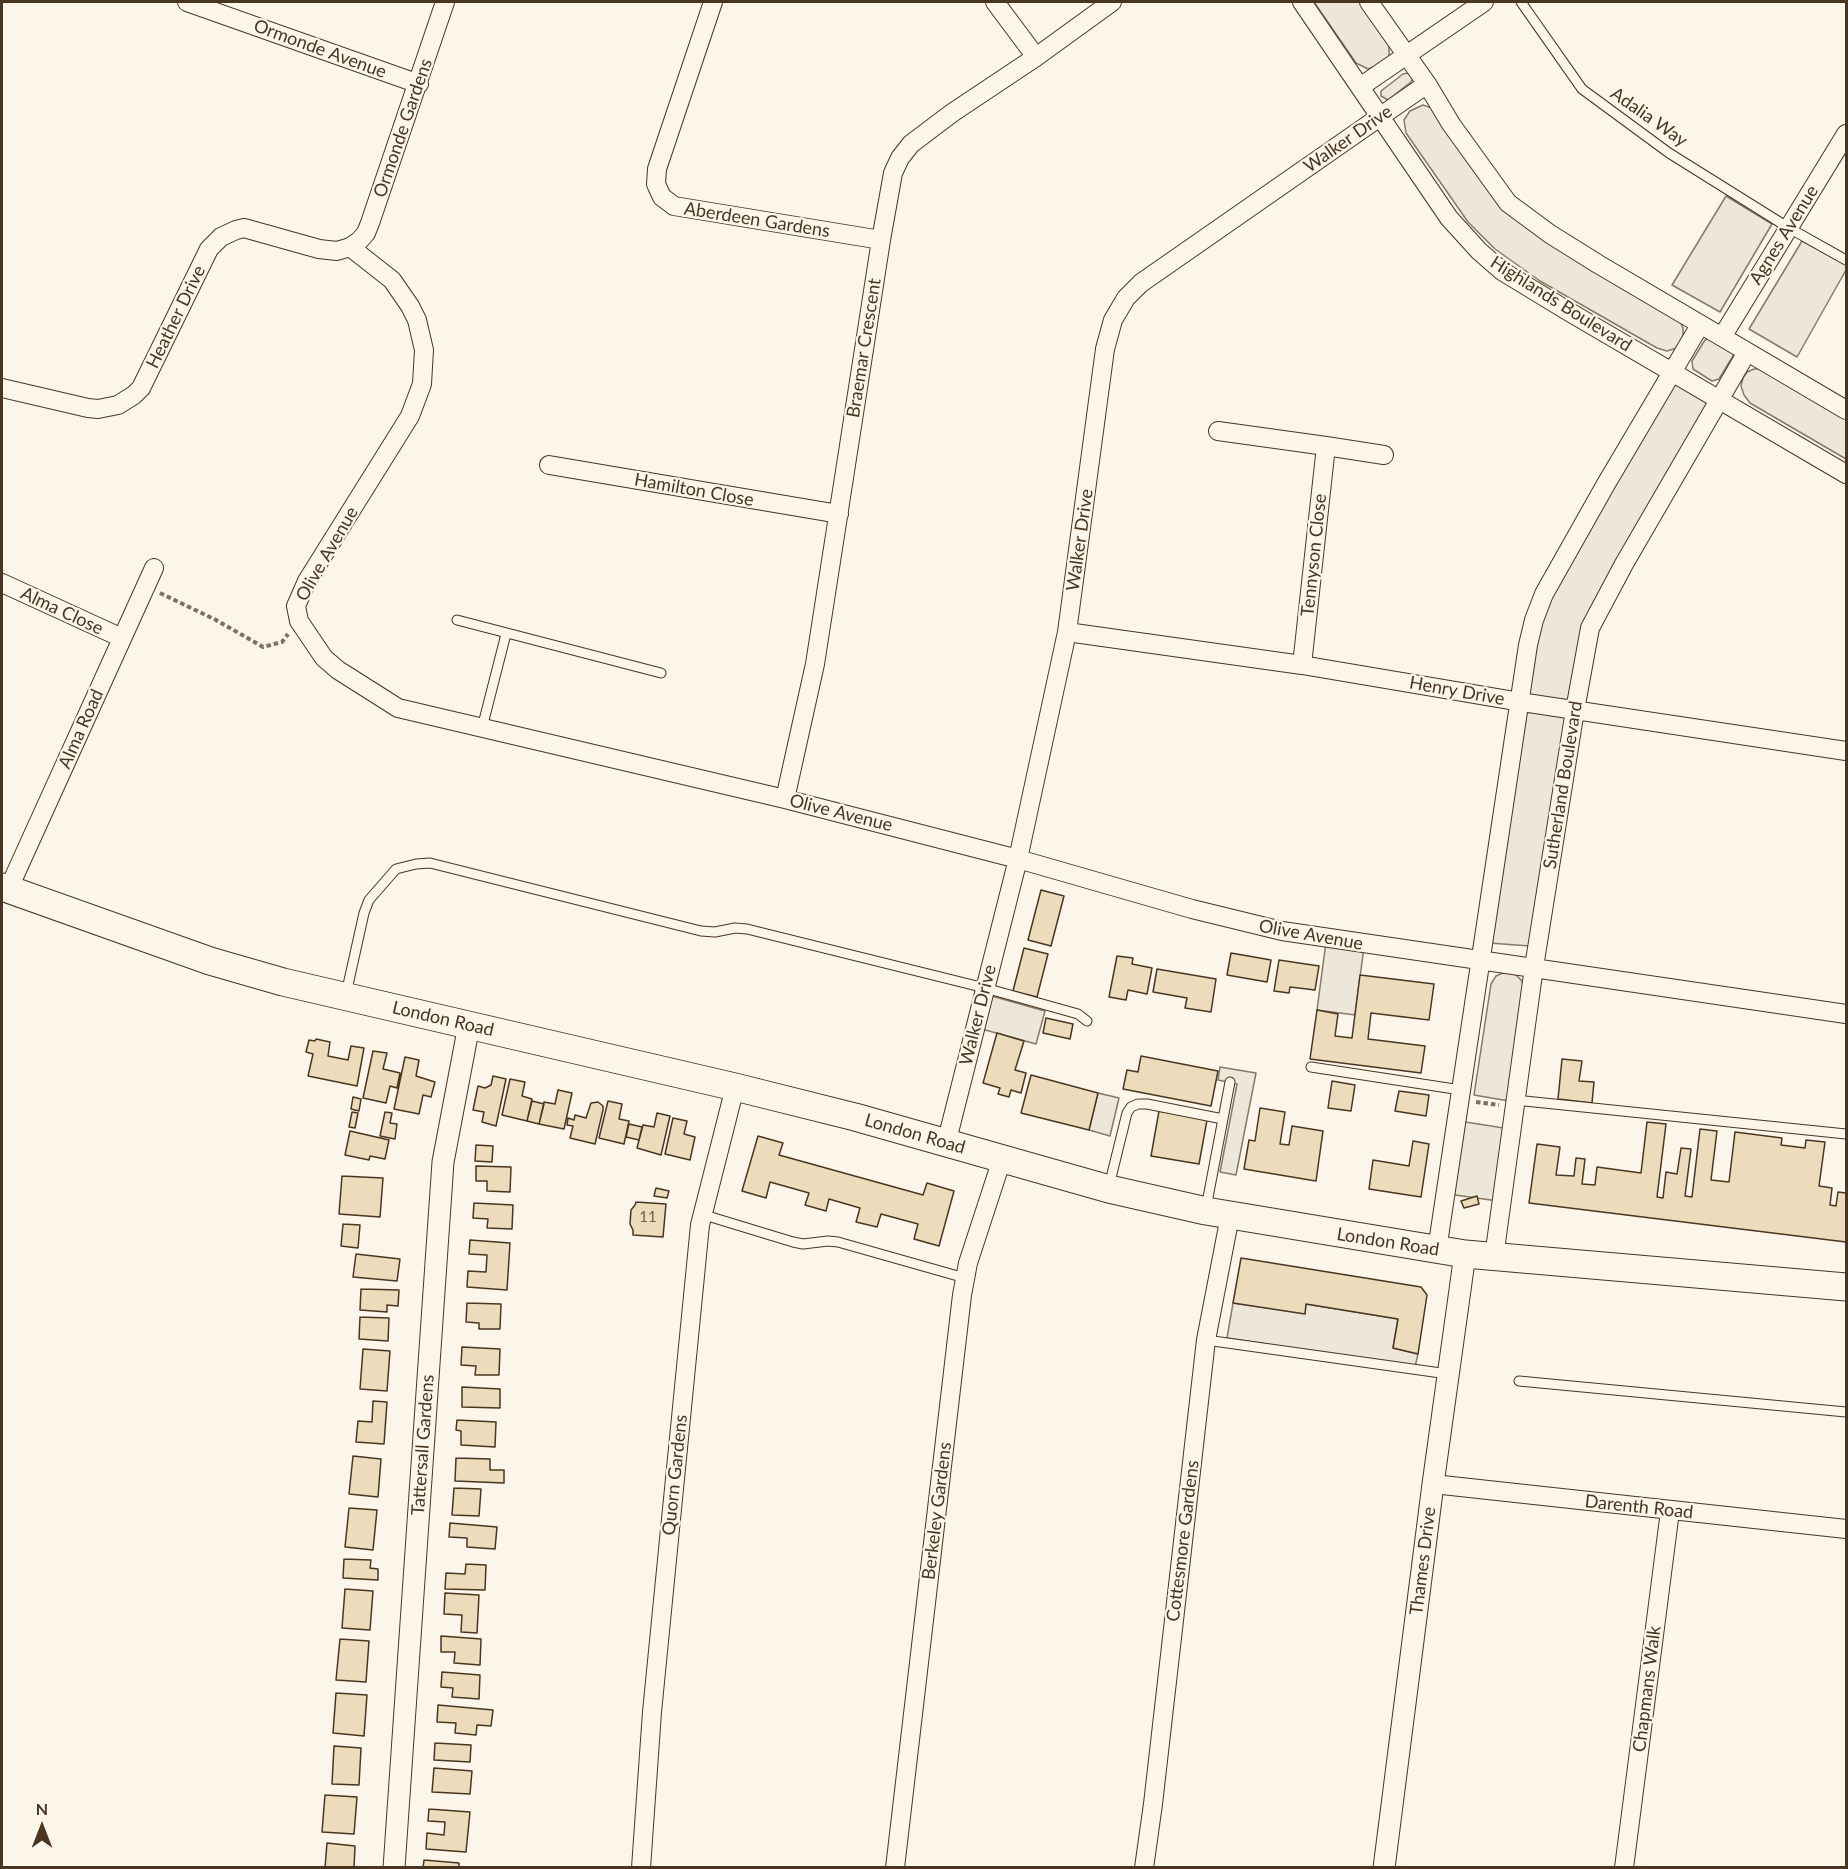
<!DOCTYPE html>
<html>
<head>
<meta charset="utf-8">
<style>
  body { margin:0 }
  #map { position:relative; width:1848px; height:1869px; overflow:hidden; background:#fbf6e9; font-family:Lato,sans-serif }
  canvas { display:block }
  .frame { position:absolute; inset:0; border:3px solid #4a3520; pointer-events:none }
  .north { position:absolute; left:12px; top:1797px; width:60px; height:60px; -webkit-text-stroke:4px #fbf6e9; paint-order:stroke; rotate:0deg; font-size:16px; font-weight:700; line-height:24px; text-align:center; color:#4a3520 }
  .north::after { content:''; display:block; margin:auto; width:21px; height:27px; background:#4a3520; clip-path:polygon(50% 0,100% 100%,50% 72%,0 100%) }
</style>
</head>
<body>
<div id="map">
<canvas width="1848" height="1869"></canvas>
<div class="frame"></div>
<div class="north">N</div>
</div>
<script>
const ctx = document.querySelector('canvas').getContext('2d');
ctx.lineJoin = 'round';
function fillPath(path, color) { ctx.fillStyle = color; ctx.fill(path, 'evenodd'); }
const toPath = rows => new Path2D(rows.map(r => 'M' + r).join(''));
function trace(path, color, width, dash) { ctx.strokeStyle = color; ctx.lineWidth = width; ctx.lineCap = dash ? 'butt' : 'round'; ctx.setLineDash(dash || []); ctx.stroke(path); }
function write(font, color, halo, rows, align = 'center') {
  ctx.font = font + ' Lato,sans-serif'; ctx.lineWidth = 4.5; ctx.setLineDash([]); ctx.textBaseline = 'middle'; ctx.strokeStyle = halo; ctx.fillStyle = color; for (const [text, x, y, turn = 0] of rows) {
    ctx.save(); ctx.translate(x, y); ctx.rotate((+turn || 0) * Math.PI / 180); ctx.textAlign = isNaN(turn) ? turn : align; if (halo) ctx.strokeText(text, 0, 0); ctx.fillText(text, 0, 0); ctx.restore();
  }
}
const green = toPath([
  [1314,2,1361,2,1389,45,1389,57,1379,65,1368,69,1356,63,1314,2],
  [1408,73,1413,78,1411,82,1388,100,1381,96,1381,91,1403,74,1408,73],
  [1423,105,1435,109,1498,201,1678,317,1683,328,1683,338,1677,348,1667,351,1657,348,1540,281,1495,249,1468,222,1406,133,1404,120,1410,111,1423,105],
  [1726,196,1772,224,1720,312,1672,285,1726,196],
  [1802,241,1846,265,1846,270,1797,357,1749,329,1802,241],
  [1712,337,1732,349,1733,356,1719,379,1712,381,1693,369,1692,361,1705,340,1712,337],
  [1754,369,1765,369,1846,416,1846,459,1750,403,1744,395,1741,386,1743,378,1747,372,1754,369],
  [1675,373,1718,398,1599,606,1530,946,1489,943,1535,620,1675,373],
  [1505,972,1515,974,1522,981,1525,992,1509,1101,1474,1095,1491,984,1496,976,1505,972]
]);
fillPath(green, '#ede6d9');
trace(green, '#887966', 1.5);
const parking = toPath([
  [1326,942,1364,947,1355,1015,1317,1010,1326,942],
  [988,995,1045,1011,1036,1044,978,1028,988,995],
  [1220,1067,1256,1073,1236,1175,1220,1172,1237,1084,1218,1080,1220,1067],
  [1098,1093,1119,1098,1110,1136,1089,1130,1098,1093],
  [1459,1121,1510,1129,1498,1201,1448,1194,1459,1121],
  [1233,1303,1305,1313,1306,1304,1398,1319,1393,1348,1418,1354,1415,1367,1227,1338,1233,1303]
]);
fillPath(parking, '#ede7d9');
trace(parking, '#887966', 1.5);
const building = toPath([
  [1041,890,1064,896,1051,946,1028,940,1041,890],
  [1024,948,1048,954,1037,997,1013,991,1024,948],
  [1231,953,1271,960,1267,982,1227,975,1231,953],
  [1117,956,1133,958,1132,964,1152,968,1147,994,1128,990,1126,1000,1109,997,1117,956],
  [1279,960,1319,966,1315,990,1290,987,1289,993,1274,991,1279,960],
  [1157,969,1216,979,1211,1012,1185,1008,1187,998,1153,992,1157,969],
  [1360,975,1434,984,1429,1020,1371,1013,1368,1039,1425,1046,1421,1073,1310,1059,1317,1010,1338,1014,1335,1036,1352,1038,1360,975],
  [1046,1018,1073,1024,1070,1039,1043,1033,1046,1018],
  [997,1033,1024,1041,1015,1070,1026,1073,1021,1093,1011,1090,1009,1097,998,1094,1000,1088,983,1083,997,1033],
  [316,1039,330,1042,328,1056,348,1060,351,1046,364,1048,357,1086,308,1076,313,1054,306,1052,309,1040,315,1041,316,1039],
  [373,1051,387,1053,383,1069,400,1073,397,1088,390,1086,386,1103,363,1098,373,1051],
  [1141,1056,1218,1071,1211,1106,1123,1089,1127,1070,1138,1072,1141,1056],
  [405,1057,419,1060,416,1076,435,1082,431,1097,423,1095,419,1114,394,1109,405,1057],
  [1562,1059,1582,1061,1579,1081,1594,1082,1592,1103,1558,1099,1562,1059],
  [1031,1075,1098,1093,1089,1130,1021,1113,1031,1075],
  [493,1076,506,1079,496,1126,482,1122,484,1112,473,1110,478,1086,485,1088,491,1085,493,1076],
  [510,1079,525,1082,522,1096,532,1099,527,1121,502,1115,510,1079],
  [1332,1081,1355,1085,1351,1111,1328,1108,1332,1081],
  [558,1090,572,1093,564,1129,539,1124,544,1102,555,1104,558,1090],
  [1399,1091,1429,1095,1426,1116,1395,1111,1399,1091],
  [353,1097,361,1099,359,1111,351,1109,353,1097],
  [532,1101,544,1104,539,1124,527,1121,532,1101],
  [608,1101,622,1104,619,1119,629,1121,624,1144,599,1138,608,1101],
  [598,1102,603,1106,603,1110,595,1144,570,1138,573,1126,567,1125,568,1118,574,1120,575,1115,586,1118,591,1103,598,1102],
  [1260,1108,1285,1112,1280,1144,1289,1145,1292,1126,1323,1131,1316,1181,1244,1169,1249,1140,1255,1141,1260,1108],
  [1159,1111,1207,1120,1199,1164,1151,1156,1159,1111],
  [352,1112,358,1113,355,1128,349,1127,352,1112],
  [385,1112,392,1113,390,1123,397,1124,395,1139,380,1136,385,1112],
  [657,1113,670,1116,661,1155,637,1148,643,1125,654,1127,657,1113],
  [673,1118,687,1121,684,1134,695,1137,690,1160,665,1154,673,1118],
  [1647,1122,1666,1124,1657,1197,1663,1198,1666,1172,1677,1174,1681,1148,1691,1149,1685,1196,1692,1197,1700,1129,1717,1131,1711,1180,1729,1182,1735,1132,1782,1138,1781,1145,1805,1148,1806,1140,1825,1142,1819,1186,1832,1188,1830,1205,1836,1206,1838,1192,1846,1193,1846,1242,1529,1203,1537,1144,1560,1147,1556,1175,1574,1176,1576,1158,1585,1159,1582,1184,1595,1185,1597,1167,1641,1173,1647,1122],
  [629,1124,642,1127,639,1140,626,1137,629,1124],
  [350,1131,389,1140,385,1159,370,1156,369,1160,345,1155,350,1131],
  [758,1136,783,1143,779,1155,923,1195,927,1183,954,1191,939,1246,914,1239,918,1224,881,1214,877,1227,856,1222,860,1208,829,1199,826,1211,805,1205,809,1193,770,1182,766,1198,742,1191,758,1136],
  [1413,1141,1429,1144,1421,1197,1369,1189,1373,1160,1409,1166,1413,1141],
  [476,1145,493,1146,492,1162,475,1161,476,1145],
  [476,1166,511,1167,510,1192,487,1191,487,1181,476,1181,476,1166],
  [342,1176,383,1178,380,1217,339,1214,342,1176],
  [656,1188,669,1191,667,1198,654,1196,656,1188],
  [1477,1196,1479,1204,1464,1208,1461,1201,1477,1196],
  [636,1202,666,1204,663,1237,633,1235,633,1230,630,1224,631,1210,635,1205,636,1202],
  [474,1203,513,1205,512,1229,487,1228,488,1219,473,1218,474,1203],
  [343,1224,360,1225,358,1248,341,1246,343,1224],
  [470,1240,510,1243,507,1290,467,1287,468,1271,486,1272,487,1255,469,1254,470,1240],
  [356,1254,400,1259,397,1281,353,1277,356,1254],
  [1241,1258,1421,1287,1427,1295,1418,1354,1393,1348,1398,1319,1306,1304,1305,1314,1233,1303,1241,1258],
  [361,1289,399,1290,398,1306,387,1305,387,1312,360,1310,361,1289],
  [467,1303,501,1304,500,1329,479,1329,479,1323,466,1322,467,1303],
  [360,1317,389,1318,388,1341,359,1339,360,1317],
  [462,1347,500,1349,499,1375,475,1375,476,1366,461,1365,462,1347],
  [363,1349,390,1351,387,1391,360,1389,363,1349],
  [462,1387,500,1389,500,1408,462,1407,462,1387],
  [373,1401,387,1402,384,1444,356,1442,358,1421,372,1422,373,1401],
  [457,1420,496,1422,495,1447,461,1445,461,1431,456,1430,457,1420],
  [353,1456,381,1459,378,1497,349,1494,353,1456],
  [456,1458,490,1459,490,1470,504,1470,504,1483,455,1481,456,1458],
  [454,1488,481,1489,479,1516,452,1515,454,1488],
  [349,1508,377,1510,373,1550,345,1547,349,1508],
  [450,1523,497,1527,495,1549,467,1547,467,1538,449,1537,450,1523],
  [344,1559,371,1560,370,1568,378,1569,378,1580,343,1578,344,1559],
  [466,1564,486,1565,485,1590,445,1589,446,1573,465,1574,466,1564],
  [345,1589,373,1591,370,1630,342,1628,345,1589],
  [445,1593,479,1595,477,1633,461,1632,462,1615,444,1614,445,1593],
  [441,1636,481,1639,480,1665,454,1663,455,1652,441,1652,441,1636],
  [340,1639,369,1641,366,1682,336,1680,340,1639],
  [442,1672,480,1675,479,1699,452,1697,453,1688,441,1687,442,1672],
  [336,1693,367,1695,364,1736,333,1733,336,1693],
  [438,1705,493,1710,491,1726,477,1725,476,1735,455,1733,456,1723,437,1722,438,1705],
  [435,1743,471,1745,470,1762,434,1760,435,1743],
  [334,1746,361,1748,359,1785,332,1784,334,1746],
  [434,1768,472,1771,470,1794,432,1792,434,1768],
  [325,1795,357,1797,354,1834,322,1832,325,1795],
  [429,1809,470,1812,466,1852,426,1849,427,1833,444,1835,445,1822,428,1821,429,1809],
  [327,1843,355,1846,354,1868,325,1868,327,1843],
  [424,1860,459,1863,459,1868,423,1868,424,1860]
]);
fillPath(building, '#ecdcbc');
trace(building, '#4a3520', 1.5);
const service = toPath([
  [1521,2,1582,89,1669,153,1789,228,1846,260],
  [457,620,661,673],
  [482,728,506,634],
  [346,994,364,913,369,900,396,869,416,864,430,863,701,931,715,932,735,928,747,929,985,988,1078,1014,1087,1021],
  [1311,1067,1461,1090],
  [1515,1100,1846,1134],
  [1109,1186,1127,1113,1131,1107,1138,1104,1147,1104,1223,1119],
  [1206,1208,1230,1082],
  [701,1214,793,1242,803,1244,828,1241,838,1242,965,1278],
  [1206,1340,1448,1374],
  [1519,1381,1846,1412]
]);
const minor = toPath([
  [187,2,419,84],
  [713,2,657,169,656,184,662,197,674,206,881,240],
  [995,2,1036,57],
  [1302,2,1449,218,1479,251,1502,271,1566,310,1846,474],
  [1369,2,1427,84,1451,124,1508,203,1550,234,1598,264,1846,410],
  [1360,87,1484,2],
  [350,247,392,280,410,306,417,320,424,350,422,384,410,416,307,581,296,606,299,621,324,658,338,670,398,708,785,799,1018,859,1192,909,1282,931,1846,1014],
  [1722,337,1846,134],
  [2,388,88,408,98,409,118,405,134,395,141,388,209,249,221,237,236,230,244,228,319,249,337,251,350,247,359,241,366,233,370,223,445,2],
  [1218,431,1326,446,1302,665],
  [1326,446,1384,455],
  [549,465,839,514],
  [2,583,122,638],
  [1067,632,1302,665,1521,702,1846,751],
  [785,799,815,664,881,240,893,173,900,158,911,144,952,113,1036,57,1112,2],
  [8,890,154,568],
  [946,1144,1018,859,1067,632,1105,349,1113,320,1126,298,1141,283,1427,84],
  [1437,1250,1528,645,1534,620,1544,594,1606,484,1700,325],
  [1494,1257,1534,967,1575,710,1590,628,1624,564,1747,352],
  [1433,1484,1846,1529],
  [641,1868,652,1712,700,1225,735,1087],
  [895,1868,962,1295,968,1263,1002,1159],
  [1144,1868,1153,1804,1206,1340,1230,1216],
  [1624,1868,1670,1511]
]);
const tertiary = toPath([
  [394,1868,443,1162,469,1025],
  [1384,1868,1433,1484,1465,1254]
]);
const primary = toPath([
  [2,887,210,961,283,982,735,1087,855,1117,1109,1189,1206,1211,1465,1254,1846,1287]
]);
trace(service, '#4a3520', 11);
trace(minor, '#4a3520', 20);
trace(tertiary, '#4a3520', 23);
trace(primary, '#4a3520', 29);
trace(toPath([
  [160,593,216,620,263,647,282,642,288,634],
  [1476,1102,1499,1105]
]), '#7f6f5c', 4, [4.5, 3]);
trace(service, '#fbf6e9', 9);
trace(minor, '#fbf6e9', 18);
trace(tertiary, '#fbf6e9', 21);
trace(primary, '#fbf6e9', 27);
write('15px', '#725f47', null, [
  ["11",648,1217]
]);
write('18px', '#4a3520', '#fbf6e9', [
  ["Ormonde Avenue",320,49,20],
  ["Adalia Way",1649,117,35],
  ["Ormonde Gardens",403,128,-71],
  ["Walker Drive",1348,139,-35],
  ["Aberdeen Gardens",757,220,9],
  ["Agnes Avenue",1784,235,-58],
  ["Highlands Boulevard",1561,304,32],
  ["Heather Drive",176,317,-64],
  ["Braemar Crescent",864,348,-81],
  ["Hamilton Close",694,490,10],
  ["Walker Drive",1080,540,-82],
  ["Olive Avenue",327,554,-60],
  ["Tennyson Close",1314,555,-84],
  ["Alma Close",62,611,25],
  ["Henry Drive",1457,691,10],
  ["Alma Road",81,729,-66],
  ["Sutherland Boulevard",1563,785,-81],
  ["Olive Avenue",841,813,14],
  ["Olive Avenue",1311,935,10],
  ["Walker Drive",978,1015,-76],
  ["London Road",443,1019,13],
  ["London Road",915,1134,16],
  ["London Road",1388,1242,9],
  ["Tattersall Gardens",423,1445,-86],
  ["Quorn Gardens",675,1475,-84],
  ["Darenth Road",1639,1507,6],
  ["Berkeley Gardens",937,1511,-83],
  ["Cottesmore Gardens",1183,1541,-83],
  ["Thames Drive",1423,1561,-83],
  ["Chapmans Walk",1647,1689,-83]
]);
</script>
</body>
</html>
